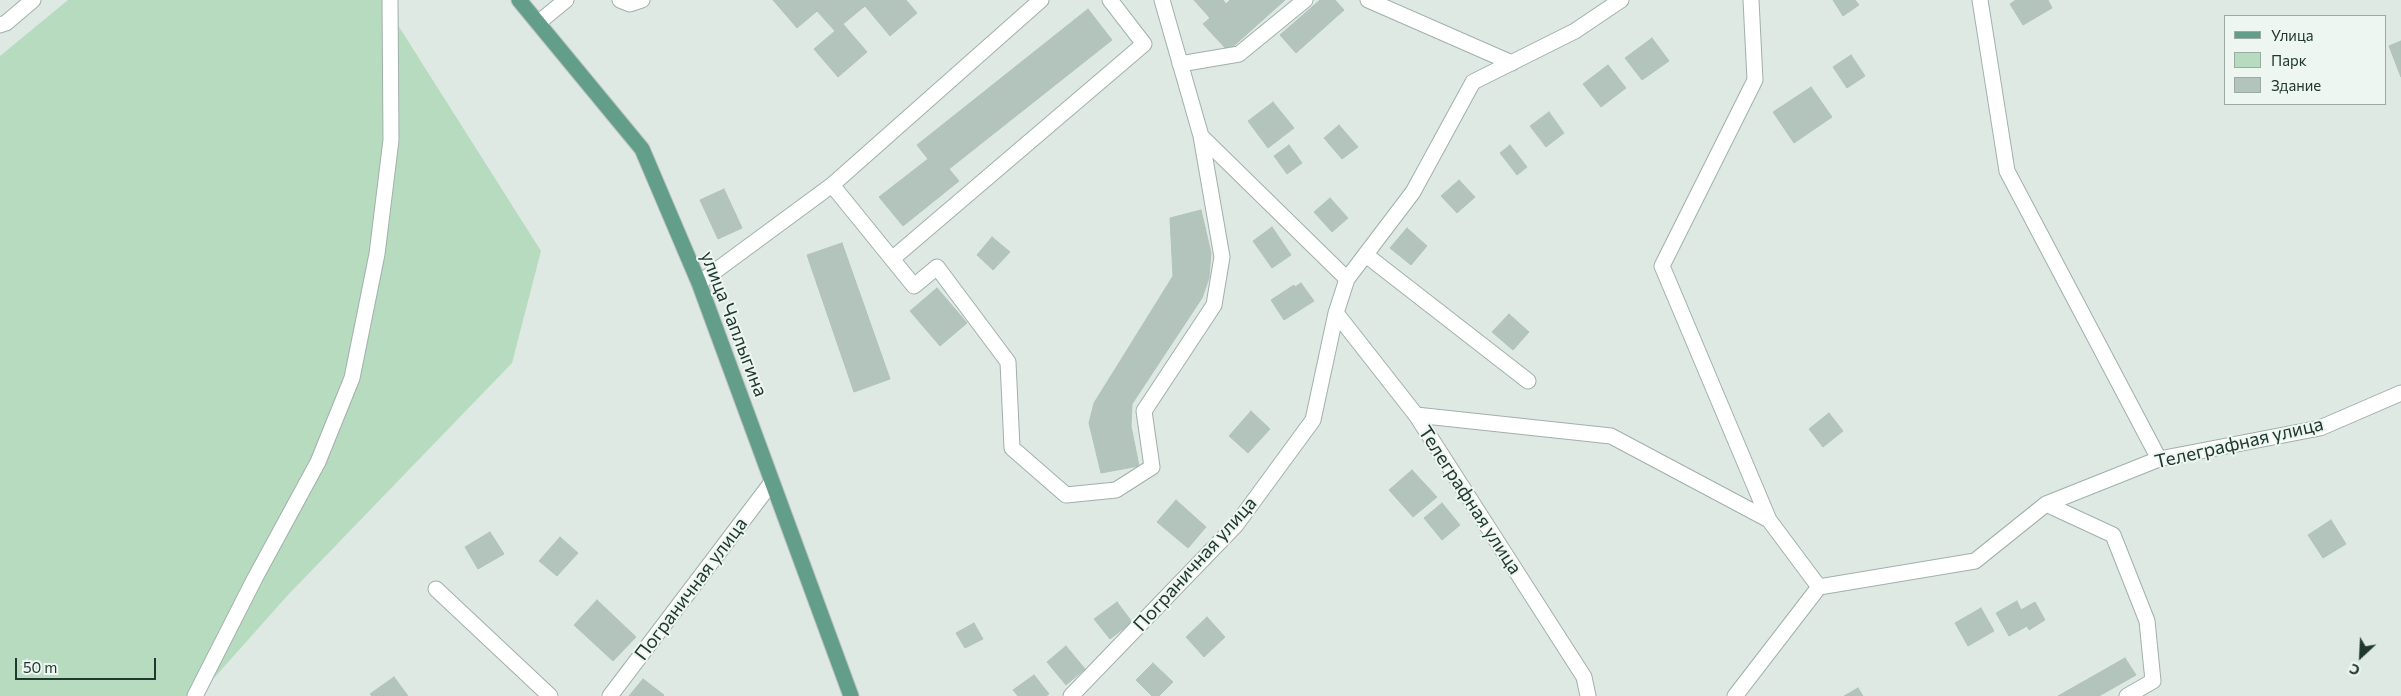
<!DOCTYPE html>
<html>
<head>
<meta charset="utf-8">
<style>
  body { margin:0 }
  #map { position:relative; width:2401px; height:696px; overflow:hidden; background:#dee9e4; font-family:Commissioner,sans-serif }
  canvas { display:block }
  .legend { position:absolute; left:2224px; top:15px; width:162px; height:90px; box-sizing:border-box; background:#eef6f2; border:1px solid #9caaa4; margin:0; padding:6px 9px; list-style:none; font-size:15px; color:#203830 }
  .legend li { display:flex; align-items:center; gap:10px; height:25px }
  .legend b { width:25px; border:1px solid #9caaa4 }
  .north { position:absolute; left:2336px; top:631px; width:50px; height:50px; -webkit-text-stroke:4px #eef6f2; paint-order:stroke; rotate:205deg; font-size:14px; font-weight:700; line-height:20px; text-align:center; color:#203830 }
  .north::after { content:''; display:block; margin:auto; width:18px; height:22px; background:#203830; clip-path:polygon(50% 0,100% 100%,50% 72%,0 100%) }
  .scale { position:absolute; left:15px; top:658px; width:141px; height:22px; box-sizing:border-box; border:2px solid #203830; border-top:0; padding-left:6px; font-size:15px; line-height:18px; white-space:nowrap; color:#203830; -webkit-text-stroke:4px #eef6f2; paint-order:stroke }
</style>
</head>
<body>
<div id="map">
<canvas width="2401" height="696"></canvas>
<ul class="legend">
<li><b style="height:6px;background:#639e8b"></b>Улица</li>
<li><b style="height:14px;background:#b7dbbe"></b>Парк</li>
<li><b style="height:14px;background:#b3c4bc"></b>Здание</li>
</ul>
<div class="north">С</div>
<div class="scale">50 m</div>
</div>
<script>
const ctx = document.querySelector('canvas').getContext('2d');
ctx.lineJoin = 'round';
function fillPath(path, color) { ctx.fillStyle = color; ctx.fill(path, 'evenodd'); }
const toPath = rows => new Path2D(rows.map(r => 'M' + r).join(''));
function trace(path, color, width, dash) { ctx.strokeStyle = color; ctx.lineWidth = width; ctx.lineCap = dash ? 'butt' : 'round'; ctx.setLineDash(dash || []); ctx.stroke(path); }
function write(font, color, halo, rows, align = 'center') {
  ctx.font = font + ' Commissioner,sans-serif'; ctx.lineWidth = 4; ctx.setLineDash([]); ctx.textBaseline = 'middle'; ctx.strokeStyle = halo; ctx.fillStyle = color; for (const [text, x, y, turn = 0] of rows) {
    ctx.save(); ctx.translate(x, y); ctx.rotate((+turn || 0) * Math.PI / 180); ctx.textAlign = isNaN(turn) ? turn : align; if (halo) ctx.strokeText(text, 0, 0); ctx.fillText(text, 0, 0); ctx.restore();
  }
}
fillPath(toPath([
  [68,0,382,0,541,251,512,363,287,596,198,696,0,696,0,56]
]), '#b7dbbe');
const building = toPath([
  [773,0,906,0,917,13,890,36,865,6,843,24,867,52,838,77,814,49,835,31,817,11,797,28,773,0],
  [1194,0,1223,0,1226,4,1230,0,1285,0,1228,51,1203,24,1210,18,1194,0],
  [1320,0,1335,0,1344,10,1296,53,1280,35,1320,0],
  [1833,0,1855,0,1859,5,1843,16,1833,0],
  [2016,0,2048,0,2052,8,2023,25,2010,4,2016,0],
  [1088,9,1112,40,949,169,959,181,903,226,879,197,928,159,917,145,1088,9],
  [1652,38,1669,61,1642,80,1625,58,1652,38],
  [2401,41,2401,77,2389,46,2401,41],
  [1851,55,1865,76,1847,88,1833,67,1851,55],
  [1608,65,1626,88,1601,107,1583,84,1608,65],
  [1811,87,1832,117,1794,143,1773,112,1811,87],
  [1273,102,1294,128,1268,148,1248,121,1273,102],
  [1549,112,1564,133,1546,147,1530,126,1549,112],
  [1339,125,1358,147,1342,159,1324,138,1339,125],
  [1289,145,1302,163,1287,174,1274,156,1289,145],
  [1510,145,1527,167,1517,175,1500,153,1510,145],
  [1459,180,1475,197,1457,213,1441,196,1459,180],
  [724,189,742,228,718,239,700,200,724,189],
  [1330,198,1348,218,1332,232,1314,212,1330,198],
  [1201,210,1211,253,1209,278,1202,298,1132,404,1131,426,1139,466,1101,473,1089,423,1094,403,1173,276,1170,218,1201,210],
  [1272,227,1291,255,1272,268,1253,241,1272,227],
  [1407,228,1427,246,1411,265,1390,248,1407,228],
  [992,237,1010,252,993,270,977,255,992,237],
  [842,243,890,379,854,392,807,255,842,243],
  [1301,283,1314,301,1284,320,1271,300,1294,285,1295,287,1301,283],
  [937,288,967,323,940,346,910,311,937,288],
  [1509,314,1529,332,1513,350,1492,332,1509,314],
  [1251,411,1270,429,1248,453,1229,436,1251,411],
  [1829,413,1843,431,1823,447,1809,429,1829,413],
  [1412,470,1437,497,1413,517,1389,490,1412,470],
  [1176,500,1206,527,1188,548,1157,522,1176,500],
  [1442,503,1460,525,1442,540,1424,518,1442,503],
  [2331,520,2346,544,2323,558,2308,535,2331,520],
  [490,532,504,554,478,569,465,547,490,532],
  [560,537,578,553,557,576,539,561,560,537],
  [597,600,636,637,613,661,574,625,597,600],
  [2017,601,2021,610,2035,602,2045,620,2029,630,2027,626,2009,636,1996,613,2017,601],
  [1117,602,1132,622,1110,639,1094,619,1117,602],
  [1981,608,1994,631,1968,646,1955,623,1981,608],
  [1207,617,1225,637,1204,657,1186,637,1207,617],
  [974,623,983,639,965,648,956,633,974,623],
  [1066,646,1085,669,1066,685,1047,662,1066,646],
  [2125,658,2136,675,2099,696,2058,696,2125,658],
  [1153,663,1173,682,1159,696,1152,696,1136,680,1153,663],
  [1034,675,1049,694,1046,696,1018,696,1013,690,1034,675],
  [394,677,408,696,372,696,370,694,394,677],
  [643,679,664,695,663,696,629,696,643,679],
  [1858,688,1863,696,1844,696,1858,688]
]);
fillPath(building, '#b3c4bc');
trace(building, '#b1c3ba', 1);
const minor = toPath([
  [620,0,630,4,642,0],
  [1162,0,1201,136,1347,279,1413,192,1473,82,1575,31,1621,0],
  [1368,0,1512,63],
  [1751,0,1755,80,1662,266,1769,520],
  [1980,0,2007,171,2159,459],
  [538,23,566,0],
  [0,25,6,23,33,0],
  [1180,64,1239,54,1305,0],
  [832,185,914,286,937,267,1008,362,1012,448,1066,495,1116,490,1152,467,1144,411,1214,305,1222,257,1201,136],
  [1366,255,1528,381],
  [892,259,1144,44,1110,0],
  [699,283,832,185,1041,0],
  [1336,313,1416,415,1584,677,1588,696],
  [1416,415,1611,436,1769,520,1819,587],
  [2046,504,2113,535,2147,621,2153,681,2127,696],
  [436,589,550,696],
  [195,696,255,578,318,462,352,378,377,254,391,140,390,0],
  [610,696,772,482],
  [1071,696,1236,525,1313,420,1336,313,1347,279],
  [1735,696,1819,587,1975,561,2046,504,2159,459,2320,428,2401,393]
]);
const major = toPath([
  [519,0,642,149,699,283,851,696]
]);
trace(minor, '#a1b0aa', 17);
trace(major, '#bcc3c1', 17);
trace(minor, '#fff', 15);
trace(major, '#639e8b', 15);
write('19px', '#203830', '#eef6f2', [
  ["улица Чаплыгина",734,324,69],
  ["Телеграфная улица",2239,443,-13],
  ["Телеграфная улица",1470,500,57],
  ["Пограничная улица",1195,564,-48],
  ["Пограничная улица",691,589,-53]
]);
</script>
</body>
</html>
